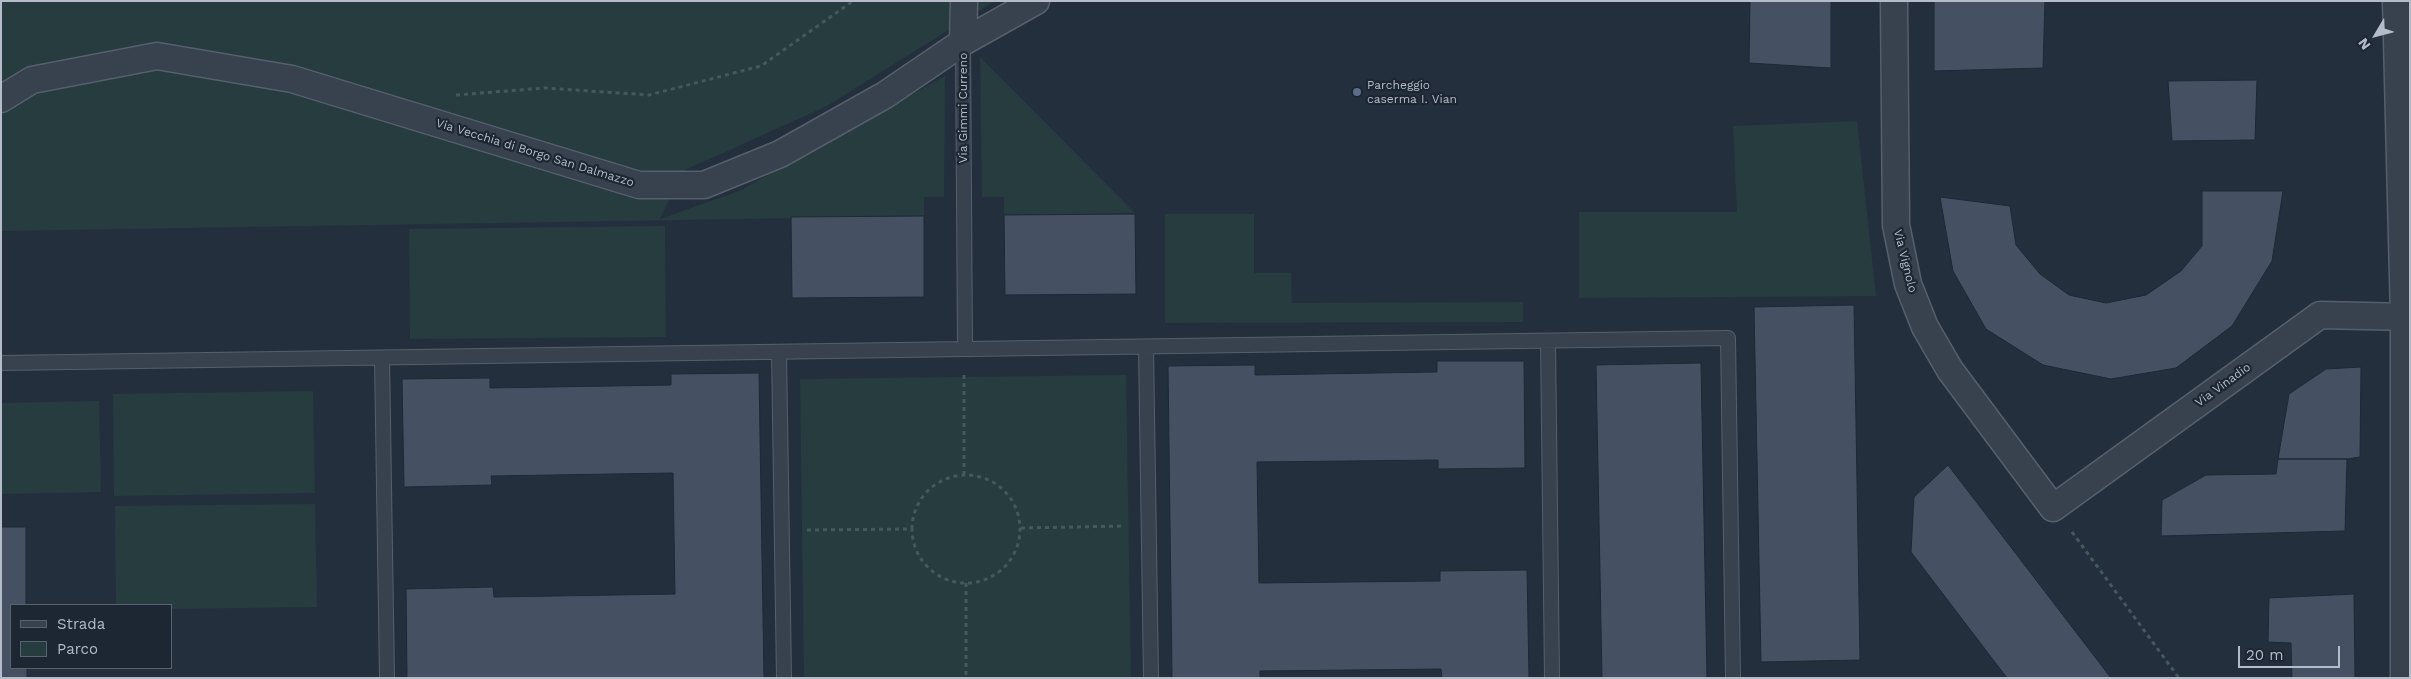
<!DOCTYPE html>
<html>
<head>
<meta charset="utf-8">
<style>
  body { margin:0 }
  #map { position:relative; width:2411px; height:679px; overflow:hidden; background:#242f3e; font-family:"Work Sans",sans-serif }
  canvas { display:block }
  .frame { position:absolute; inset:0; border:2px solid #b4bcc9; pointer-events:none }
  .legend { position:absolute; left:10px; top:604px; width:162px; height:65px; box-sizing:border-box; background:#1d2633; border:1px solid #59626f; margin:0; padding:6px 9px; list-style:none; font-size:15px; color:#b4bcc9 }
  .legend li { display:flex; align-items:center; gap:10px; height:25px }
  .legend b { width:25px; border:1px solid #59626f }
  .north { position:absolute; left:2351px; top:10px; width:50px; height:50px; -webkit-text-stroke:4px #1d2633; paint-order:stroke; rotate:233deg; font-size:14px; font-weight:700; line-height:20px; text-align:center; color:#b4bcc9 }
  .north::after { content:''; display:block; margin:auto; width:18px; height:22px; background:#b4bcc9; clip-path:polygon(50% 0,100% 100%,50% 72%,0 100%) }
  .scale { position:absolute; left:2238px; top:646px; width:102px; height:22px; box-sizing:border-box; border:2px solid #b4bcc9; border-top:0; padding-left:6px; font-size:15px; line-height:18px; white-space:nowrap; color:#b4bcc9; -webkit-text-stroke:4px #1d2633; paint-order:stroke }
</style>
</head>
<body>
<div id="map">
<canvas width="2411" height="679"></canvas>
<div class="frame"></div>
<ul class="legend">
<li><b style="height:6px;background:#38414e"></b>Strada</li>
<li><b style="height:14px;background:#263c3f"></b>Parco</li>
</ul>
<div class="north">N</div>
<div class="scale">20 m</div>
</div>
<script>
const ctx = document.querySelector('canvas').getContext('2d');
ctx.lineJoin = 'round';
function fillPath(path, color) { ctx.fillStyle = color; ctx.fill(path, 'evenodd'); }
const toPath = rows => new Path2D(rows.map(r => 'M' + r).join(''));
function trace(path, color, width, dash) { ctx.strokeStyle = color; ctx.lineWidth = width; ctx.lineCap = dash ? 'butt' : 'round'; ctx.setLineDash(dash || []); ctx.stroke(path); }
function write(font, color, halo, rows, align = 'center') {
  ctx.font = font + ' "Work Sans",sans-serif'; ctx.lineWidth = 4.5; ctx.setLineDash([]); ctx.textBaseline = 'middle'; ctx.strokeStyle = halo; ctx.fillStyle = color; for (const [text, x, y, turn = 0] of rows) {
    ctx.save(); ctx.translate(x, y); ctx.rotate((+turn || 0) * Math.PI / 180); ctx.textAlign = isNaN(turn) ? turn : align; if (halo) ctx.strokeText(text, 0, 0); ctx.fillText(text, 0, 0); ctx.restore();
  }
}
fillPath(toPath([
  [1,1,995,1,827,106,683,171,660,219,739,191,945,76,944,197,924,197,924,216,1,231],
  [980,57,1135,213,1004,215,1004,197,982,197],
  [1857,121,1876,296,1579,298,1579,212,1737,212,1733,126],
  [1165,214,1254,214,1254,273,1291,273,1292,303,1523,302,1523,322,1165,323],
  [665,226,666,337,410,339,409,229],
  [1126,375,1131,678,804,678,800,379],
  [313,391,315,493,114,496,113,394],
  [99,401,101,492,1,494,1,403],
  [315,504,317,607,171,609,171,605,116,605,115,506]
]), '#263c3f');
const building = toPath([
  [1750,1,1831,1,1831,68,1749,63,1750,1],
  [1934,1,2045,1,2043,68,1934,71,1934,1],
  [2257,80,2255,140,2172,141,2168,81,2257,80],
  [2202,191,2283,191,2272,261,2232,326,2176,368,2111,379,2043,365,1986,329,1953,271,1940,197,2010,206,2016,245,2040,274,2069,295,2106,303,2146,295,2181,271,2202,246,2202,191],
  [1135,214,1136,294,1005,295,1004,215,1135,214],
  [924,216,924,297,792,298,791,217,924,216],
  [1854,305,1860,660,1761,662,1754,307,1854,305],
  [1437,361,1524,361,1525,468,1438,469,1438,460,1257,462,1259,583,1440,581,1440,571,1527,570,1529,678,1442,678,1441,669,1260,671,1260,678,1172,678,1168,366,1255,365,1255,375,1437,372,1437,361],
  [1701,363,1707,678,1602,678,1596,365,1701,363],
  [2361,367,2360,457,2347,459,2278,459,2289,394,2326,369,2361,367],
  [759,373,764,678,407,678,406,589,493,587,494,597,675,594,673,473,491,476,492,485,404,487,402,379,490,378,490,388,671,385,671,374,759,373],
  [2278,459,2347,459,2345,531,2161,536,2162,500,2206,475,2276,474,2278,459],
  [1948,465,2111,678,2007,678,1911,552,1914,497,1948,465],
  [1,527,26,527,26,605,11,605,11,668,27,668,27,678,1,678,1,527],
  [2354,594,2355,678,2292,678,2291,643,2268,642,2269,598,2354,594]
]);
fillPath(building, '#455162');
trace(building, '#1f2835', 1);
const service = toPath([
  [963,42,965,349],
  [1548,341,1552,678],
  [1146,347,1151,678],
  [779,352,784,678],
  [382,358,387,678],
  [1,363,1728,338,1733,678]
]);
const minor = toPath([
  [1894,1,1896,225,1908,284,1925,327,1950,370,2053,508,2320,315,2410,317],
  [2396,1,2404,317,2404,678],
  [963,42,964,1],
  [1,99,32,80,157,56,292,79,639,185,704,185,780,154,885,95,963,42,1036,1]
]);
trace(service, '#565f6c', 16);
trace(minor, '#565f6c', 29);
trace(toPath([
  [456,95,545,88,649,95,761,66,853,1],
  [964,475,964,372],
  '912 529a54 54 0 1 1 108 0a54 54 0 1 1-108 0Z',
  [1021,528,1125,526],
  [807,530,911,529],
  [2072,532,2179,678],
  [966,583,966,678]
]), '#44595c', 3, [4, 4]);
trace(service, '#38414e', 14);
trace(minor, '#38414e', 26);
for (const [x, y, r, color] of [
  [1357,92,5,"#5c6f8a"]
]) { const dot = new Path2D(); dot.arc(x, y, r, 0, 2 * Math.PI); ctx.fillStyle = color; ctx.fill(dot); trace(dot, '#1d2633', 2); }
write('12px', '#b4bcc9', '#1d2633', [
  ["Parcheggio",1367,85],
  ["caserma I. Vian",1367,99]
], 'left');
write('12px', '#b4bcc9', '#1d2633', [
  ["Via Gimmi Curreno",963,108,-90],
  ["Via Vecchia di Borgo San Dalmazzo",535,153,17],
  ["Via Vignolo",1905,261,76],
  ["Via Vinadio",2223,385,-36]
]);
</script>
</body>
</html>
